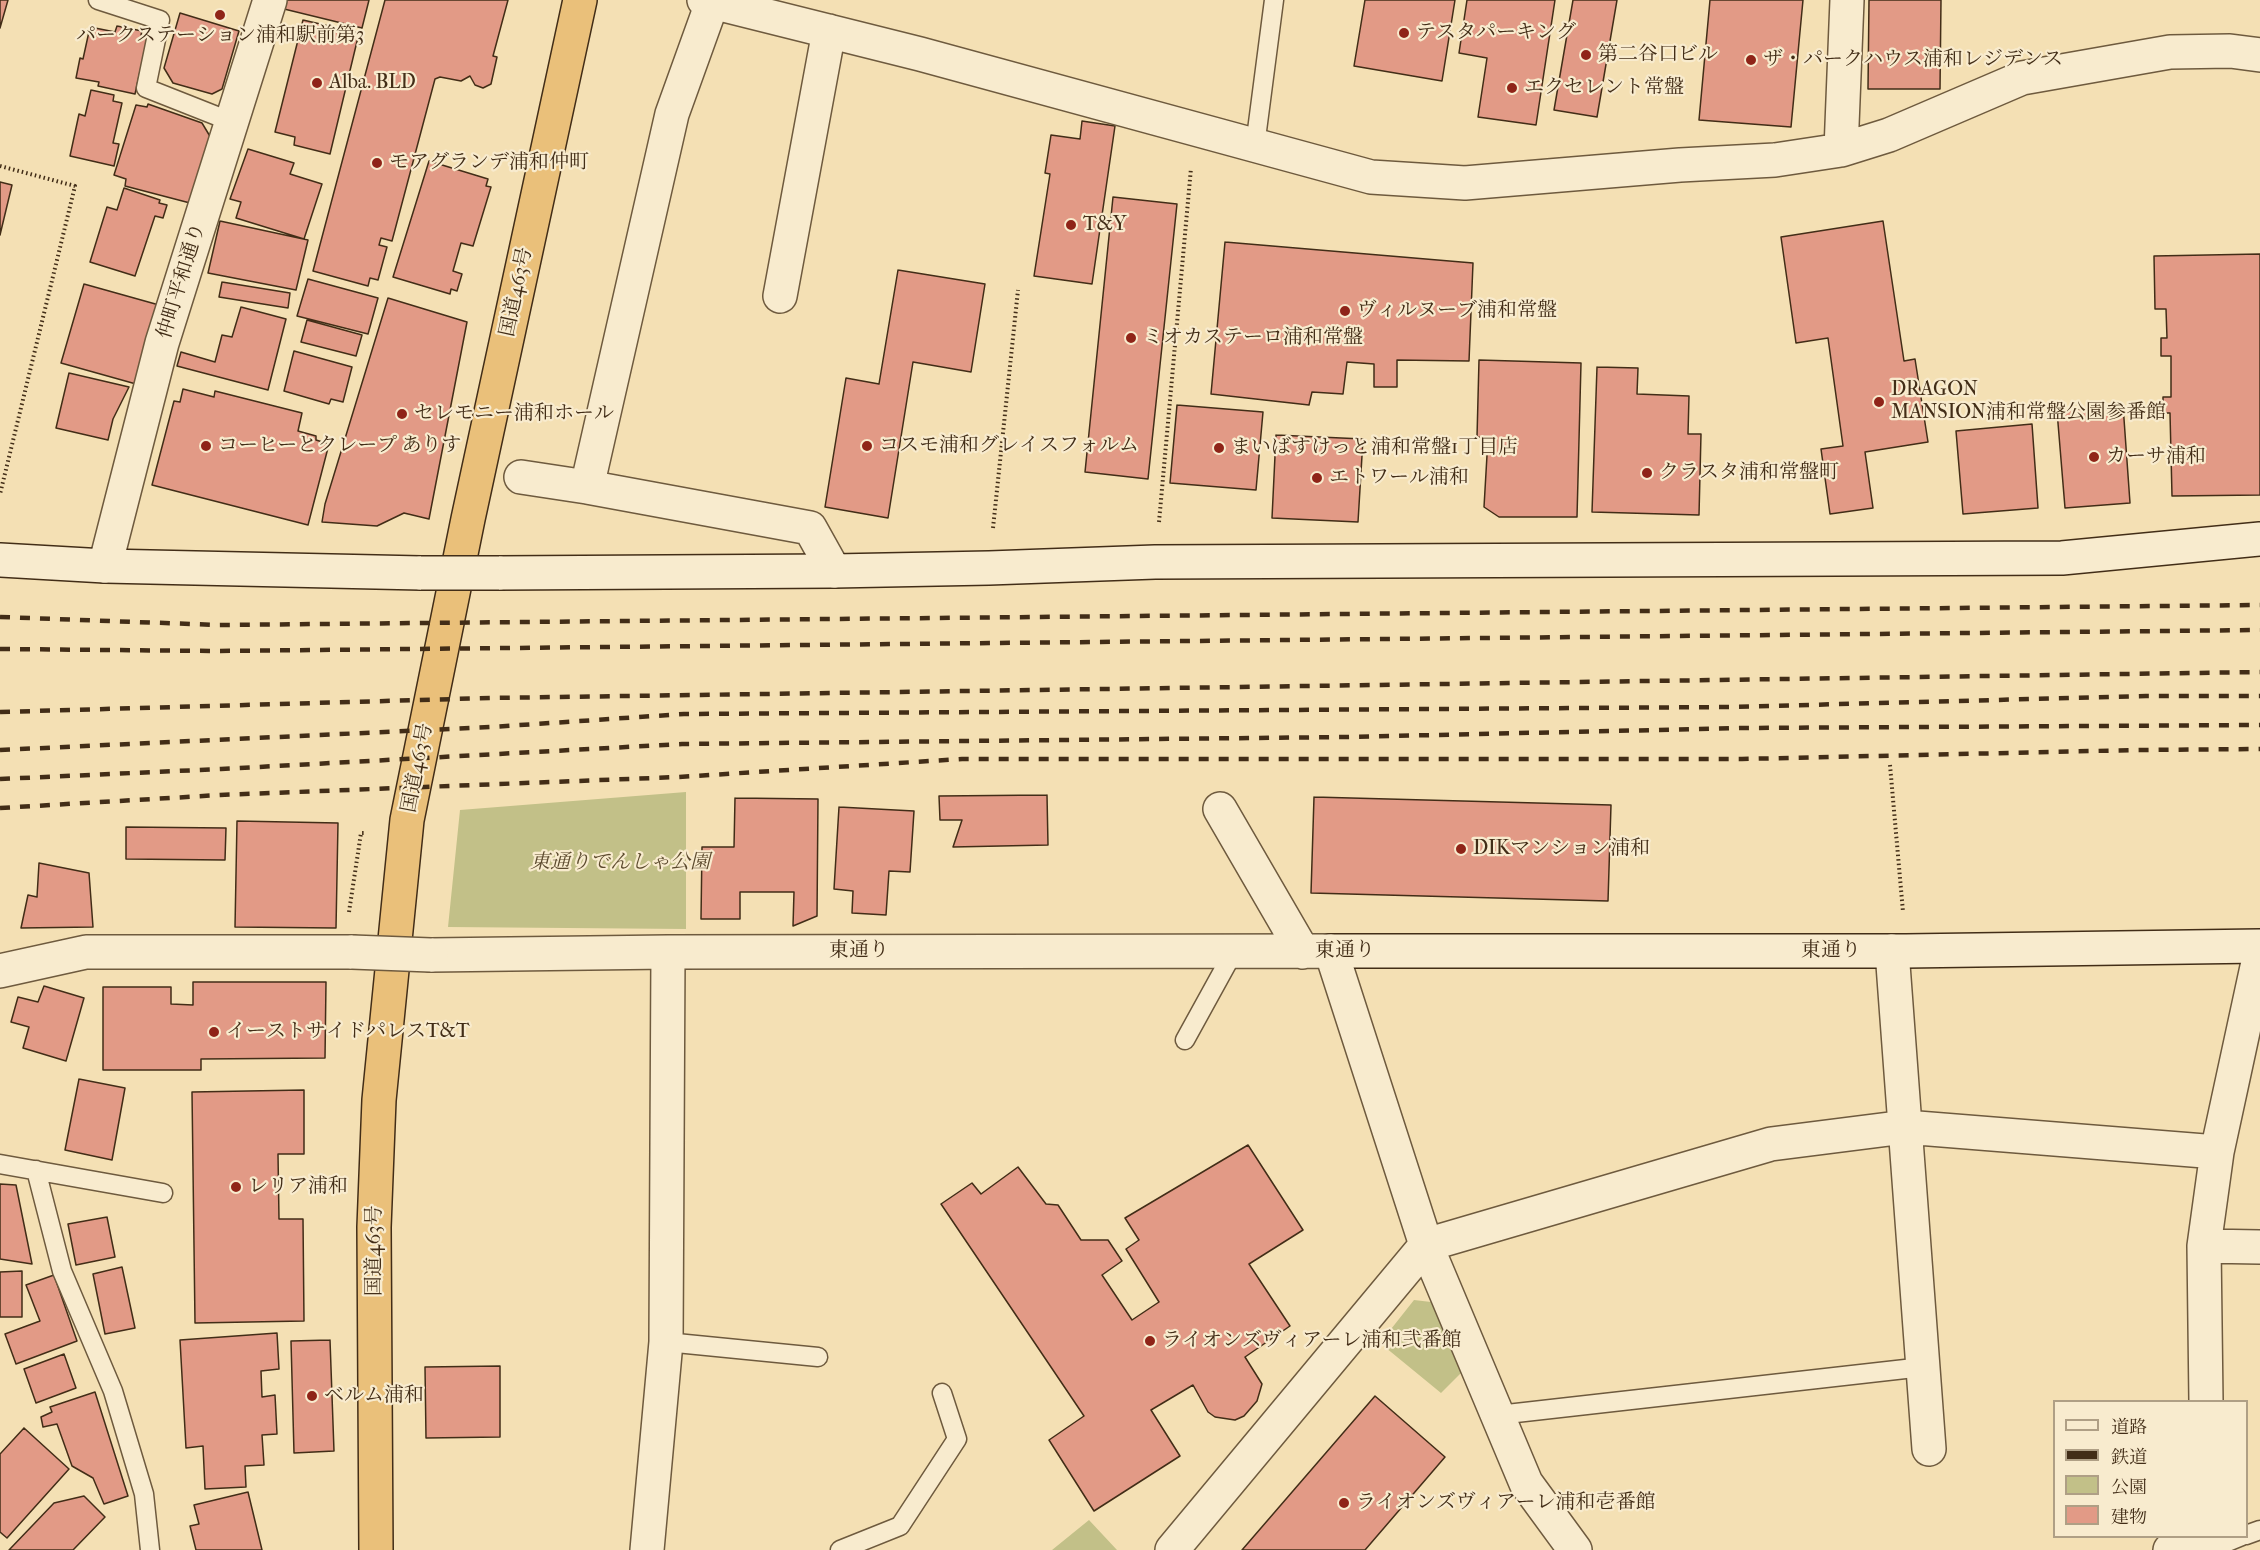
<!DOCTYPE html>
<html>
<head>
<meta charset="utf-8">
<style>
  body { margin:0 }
  #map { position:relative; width:2260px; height:1550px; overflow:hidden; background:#f4e0b4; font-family:"IM FELL French Canon","Noto Serif JP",serif }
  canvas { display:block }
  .legend { position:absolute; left:2053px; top:1400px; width:195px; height:138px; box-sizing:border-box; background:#f8ebce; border:2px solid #af9f85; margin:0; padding:8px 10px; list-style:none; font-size:18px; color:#422d17 }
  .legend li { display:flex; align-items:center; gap:12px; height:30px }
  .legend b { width:30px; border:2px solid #af9f85 }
</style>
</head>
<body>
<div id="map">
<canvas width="2260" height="1550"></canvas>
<ul class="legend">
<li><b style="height:8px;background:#f8ebce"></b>道路</li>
<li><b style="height:8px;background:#422d17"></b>鉄道</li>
<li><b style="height:16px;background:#c2c088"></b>公園</li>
<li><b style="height:16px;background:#e29a86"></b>建物</li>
</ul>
</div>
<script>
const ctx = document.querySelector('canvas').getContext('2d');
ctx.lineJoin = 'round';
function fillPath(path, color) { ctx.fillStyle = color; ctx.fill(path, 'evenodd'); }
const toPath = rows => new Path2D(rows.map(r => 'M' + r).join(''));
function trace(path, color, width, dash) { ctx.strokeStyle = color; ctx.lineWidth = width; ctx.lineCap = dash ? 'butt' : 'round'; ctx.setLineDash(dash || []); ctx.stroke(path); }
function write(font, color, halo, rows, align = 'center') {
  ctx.font = font + ' "IM FELL French Canon","Noto Serif JP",serif'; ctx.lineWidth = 4.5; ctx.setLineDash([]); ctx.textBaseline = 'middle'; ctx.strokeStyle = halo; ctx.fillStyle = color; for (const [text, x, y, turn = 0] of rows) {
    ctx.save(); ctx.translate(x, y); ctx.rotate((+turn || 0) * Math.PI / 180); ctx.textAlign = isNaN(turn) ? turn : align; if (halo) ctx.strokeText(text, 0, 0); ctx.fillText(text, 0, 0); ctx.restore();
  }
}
fillPath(toPath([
  [686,792,686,929,448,927,460,810],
  [1414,1300,1431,1302,1463,1371,1441,1393,1380,1343],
  [1089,1520,1117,1550,1052,1550]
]), '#c2c088');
const building = toPath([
  [0,0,8,0,0,28,0,0],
  [282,0,369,0,362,28,280,8,282,0],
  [385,0,508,0,493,56,497,57,491,84,483,88,475,85,470,76,461,81,440,77,435,79,392,241,381,238,379,245,387,247,378,280,370,278,368,286,313,271,385,0],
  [1365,0,1455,0,1442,81,1354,66,1365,0],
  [1467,0,1555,0,1536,125,1478,117,1487,58,1459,53,1467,0],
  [1573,0,1617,0,1597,117,1554,110,1573,0],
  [1710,0,1803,0,1791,127,1699,120,1710,0],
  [1869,0,1941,0,1940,89,1868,89,1869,0],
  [180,13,239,31,222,89,212,94,173,83,164,68,180,13],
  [303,20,359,33,330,154,294,145,295,137,275,132,303,20],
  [117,26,142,31,141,35,148,36,135,94,98,86,99,82,76,78,80,58,83,59,90,27,115,32,117,26],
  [91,90,114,95,113,101,122,103,113,143,119,144,114,166,70,156,79,114,85,116,91,90],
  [148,104,202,123,211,138,190,203,125,186,126,179,114,175,136,105,147,107,148,104],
  [1082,121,1115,126,1092,284,1034,276,1050,174,1045,173,1051,135,1080,139,1082,121],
  [248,149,294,163,290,174,322,184,304,239,236,218,241,202,230,199,248,149],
  [429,161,488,179,486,186,491,187,473,246,461,243,453,271,462,274,457,291,451,289,450,294,393,277,429,161],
  [0,182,12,185,0,235,0,182],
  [124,188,160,200,159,203,167,205,163,218,155,216,135,276,90,262,107,207,117,210,124,188],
  [1113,197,1177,204,1148,479,1085,472,1113,197],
  [220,221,308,240,296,290,208,273,220,221],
  [1883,221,1904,361,1915,359,1928,442,1865,452,1873,508,1830,514,1821,449,1843,446,1828,338,1796,343,1781,237,1883,221],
  [1225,242,1473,263,1469,361,1397,360,1397,387,1374,387,1374,364,1347,362,1343,394,1312,392,1309,405,1211,394,1225,242],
  [2260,254,2260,495,2172,496,2170,413,2163,413,2163,397,2171,397,2171,356,2161,356,2161,338,2167,338,2166,309,2155,309,2154,256,2260,254],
  [898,270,985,284,971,372,913,362,888,518,825,507,846,378,879,384,898,270],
  [308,279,378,298,368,334,297,316,308,279],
  [222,282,290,293,288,308,219,297,222,282],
  [84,284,159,305,136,384,61,363,84,284],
  [388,298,467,322,429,519,404,513,377,526,322,522,325,504,388,298],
  [241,307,286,319,268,390,177,366,181,352,215,362,222,335,232,337,241,307],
  [307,320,362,335,356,356,301,342,307,320],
  [294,351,352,367,343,402,331,399,329,404,284,391,294,351],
  [1479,360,1581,363,1577,517,1499,517,1484,507,1488,438,1477,437,1479,360],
  [1597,367,1638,368,1637,394,1689,396,1688,434,1701,434,1699,515,1592,512,1597,367],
  [69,373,129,387,113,419,108,440,56,428,69,373],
  [183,389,214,397,215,391,302,413,298,431,316,436,316,440,329,444,308,525,152,485,174,401,180,402,183,389],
  [1177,405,1263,412,1256,490,1170,483,1177,405],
  [2123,405,2130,503,2065,508,2057,411,2123,405],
  [2032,424,2038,508,1963,514,1956,431,2032,424],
  [1276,435,1363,439,1358,522,1272,518,1276,435],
  [1047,795,1048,845,953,847,962,820,940,820,939,796,1047,795],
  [1314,797,1611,805,1608,901,1311,893,1314,797],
  [735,798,818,799,817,916,793,926,794,892,740,892,740,919,701,919,702,847,734,847,735,798],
  [839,807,914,811,910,872,889,871,886,915,852,913,853,891,834,889,839,807],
  [237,821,338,823,336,928,235,927,237,821],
  [126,827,226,828,225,860,126,859,126,827],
  [39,863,89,873,93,927,21,928,28,895,37,897,39,863],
  [193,982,326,982,325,1058,201,1059,201,1070,103,1070,103,987,171,987,171,1004,193,1005,193,982],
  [44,986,84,998,66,1061,23,1048,29,1027,11,1022,18,997,38,1002,44,986],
  [79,1079,125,1088,112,1160,65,1150,79,1079],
  [304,1090,304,1154,278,1154,279,1219,303,1219,304,1321,195,1323,192,1092,304,1090],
  [1248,1145,1303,1230,1249,1264,1290,1326,1245,1357,1262,1384,1257,1401,1244,1416,1235,1420,1215,1417,1208,1412,1193,1385,1151,1410,1180,1456,1094,1511,1049,1440,1084,1416,941,1204,972,1183,981,1194,1018,1167,1046,1204,1058,1205,1081,1240,1108,1240,1122,1261,1102,1275,1132,1320,1159,1302,1126,1249,1139,1240,1125,1218,1248,1145],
  [0,1184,16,1185,32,1264,0,1259,0,1184],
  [107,1217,115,1257,76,1265,68,1224,107,1217],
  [122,1267,135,1328,105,1334,93,1274,122,1267],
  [22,1271,22,1317,0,1317,0,1272,22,1271],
  [54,1275,77,1341,16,1364,5,1334,40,1321,26,1285,54,1275],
  [277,1333,279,1369,261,1371,262,1397,275,1395,277,1434,262,1435,264,1465,245,1466,246,1487,205,1489,203,1446,186,1448,180,1340,277,1333],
  [330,1340,334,1451,294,1453,291,1341,330,1340],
  [64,1354,76,1388,36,1403,24,1369,64,1354],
  [500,1366,500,1437,426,1438,425,1367,500,1366],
  [95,1392,128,1496,104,1504,93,1478,72,1466,57,1424,43,1427,41,1417,52,1412,50,1407,95,1392],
  [1375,1396,1445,1457,1365,1550,1242,1550,1375,1396],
  [24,1428,69,1469,7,1538,0,1532,0,1454,24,1428],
  [248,1492,262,1550,196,1550,190,1526,199,1524,194,1505,248,1492],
  [84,1496,105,1517,73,1550,9,1550,54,1503,84,1496]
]);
fillPath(building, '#e29a86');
trace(building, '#422d17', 1.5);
const lane = toPath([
  [98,0,160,20,146,88,232,122],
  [1255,146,1274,0],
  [1185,1040,1234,951],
  [0,1164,163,1193],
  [36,1170,62,1271,113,1391,144,1494,150,1550],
  [666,1342,818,1357],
  [1498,1415,1923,1367],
  [2246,1535,2260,1530],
  [2207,1543,2220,1545,2242,1536],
  [840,1550,900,1526,957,1439,942,1393]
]);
const street = toPath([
  [704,0,920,54,1371,177,1465,183,1680,165,1775,160,1841,150,1889,135,2022,78,2170,52,2230,51,2260,55],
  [1841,150,1847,0],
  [780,296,829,31],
  [521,477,587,487,810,528,834,571],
  [587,487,672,114,712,3],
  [105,566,162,343,270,0],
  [1220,809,1303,952],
  [1892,951,1929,1449],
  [431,955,668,952,1331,951,1426,1245,1526,1483,1575,1550],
  [0,971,86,952,352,952],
  [2204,1246,2260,1247],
  [2206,1402,2204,1246,2217,1152,2260,953],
  [647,1550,666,1342,668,952],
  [1172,1550,1426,1245,1771,1144,1905,1127,2217,1152],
  [2170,1550,2191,1542,2207,1543]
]);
const secondary = toPath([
  [0,560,105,566,421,573],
  [499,573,834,571,989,568,1155,562,2062,558,2260,539],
  [1331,951,1906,951,2260,946]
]);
const highway = toPath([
  [376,1550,374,1227,379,1100,407,820,468,519,580,0]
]);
trace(lane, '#6e5a3e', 21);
trace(street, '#6e5a3e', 36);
trace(secondary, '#422d17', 36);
trace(highway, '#422d17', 36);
trace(toPath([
  [0,166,75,186,0,494],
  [1159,522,1191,168],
  [993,528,1018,290],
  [1890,765,1903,912],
  [349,912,361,833,366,833]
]), '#422d17', 4, [1.5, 3]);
trace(lane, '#f8ebce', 18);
trace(street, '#f8ebce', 33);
trace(secondary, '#f8ebce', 33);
trace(highway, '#eac07a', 33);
trace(toPath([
  [0,617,218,625,2260,605],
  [0,649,217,651,2260,630],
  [0,712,490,698,2260,672],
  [0,750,491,727,684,714,1729,707,2146,696,2260,696],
  [0,779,221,769,682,744,1347,737,1744,728,2260,725],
  [0,808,220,795,678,777,962,759,1742,759,2137,750,2260,749]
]), '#422d17', 4.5, [10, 10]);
const streetBridge = toPath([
  [352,952,431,955]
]);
const secondaryBridge = toPath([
  [421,573,499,573]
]);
trace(streetBridge, '#6e5a3e', 36, []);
trace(secondaryBridge, '#422d17', 36, []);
trace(streetBridge, '#f8ebce', 33);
trace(secondaryBridge, '#f8ebce', 33);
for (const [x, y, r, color] of [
  [220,15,6,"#8f2418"],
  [1404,33,6,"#8f2418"],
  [1586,55,6,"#8f2418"],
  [1751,60,6,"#8f2418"],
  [317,83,6,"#8f2418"],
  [1512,88,6,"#8f2418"],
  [377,163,6,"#8f2418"],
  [1071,225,6,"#8f2418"],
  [1345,311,6,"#8f2418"],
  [1131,338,6,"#8f2418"],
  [1879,402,6,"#8f2418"],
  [402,414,6,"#8f2418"],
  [206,446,6,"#8f2418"],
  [867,446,6,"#8f2418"],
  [1219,448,6,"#8f2418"],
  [2094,457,6,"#8f2418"],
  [1647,473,6,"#8f2418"],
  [1317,478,6,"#8f2418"],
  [1461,849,6,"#8f2418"],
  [214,1032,6,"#8f2418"],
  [236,1187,6,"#8f2418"],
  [1150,1341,6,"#8f2418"],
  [312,1396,6,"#8f2418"],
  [1344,1503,6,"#8f2418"]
]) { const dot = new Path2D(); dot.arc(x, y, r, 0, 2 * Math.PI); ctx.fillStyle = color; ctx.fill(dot); trace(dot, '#f8ebce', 2); }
write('20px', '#422d17', '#f8ebce', [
  ["テスタパーキング",1416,33],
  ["パークステーション浦和駅前第3",220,36,"center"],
  ["第二谷口ビル",1598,55],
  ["ザ・パークハウス浦和レジデンス",1763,60],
  ["Alba. BLD",329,83],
  ["エクセレント常盤",1524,88],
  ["モアグランデ浦和仲町",389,163],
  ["T&Y",1083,225],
  ["ヴィルヌーブ浦和常盤",1357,311],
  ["ミオカステーロ浦和常盤",1143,338],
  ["DRAGON",1891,390],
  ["MANSION浦和常盤公園参番館",1891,413],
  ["セレモニー浦和ホール",414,414],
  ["コーヒーとクレープ ありす",218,446],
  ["コスモ浦和グレイスフォルム",879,446],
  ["まいばすけっと浦和常盤1丁目店",1231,448],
  ["カーサ浦和",2106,457],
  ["クラスタ浦和常盤町",1659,473],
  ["エトワール浦和",1329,478],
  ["DIKマンション浦和",1473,849],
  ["イーストサイドパレスT&T",226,1032],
  ["レリア浦和",248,1187],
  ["ライオンズヴィアーレ浦和弐番館",1162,1341],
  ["ベルム浦和",324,1396],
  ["ライオンズヴィアーレ浦和壱番館",1356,1503]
], 'left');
write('20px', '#422d17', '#f8ebce', [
  ["仲町平和通り",182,281,-73],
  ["国道463号",517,292,-78],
  ["国道463号",418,768,-79],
  ["東通り",859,951],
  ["東通り",1345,951],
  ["東通り",1831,951],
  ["国道463号",375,1251,-90]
]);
write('italic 20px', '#5c4a2e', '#f8ebce', [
  ["東通りでんしゃ公園",620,863]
]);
</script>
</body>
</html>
